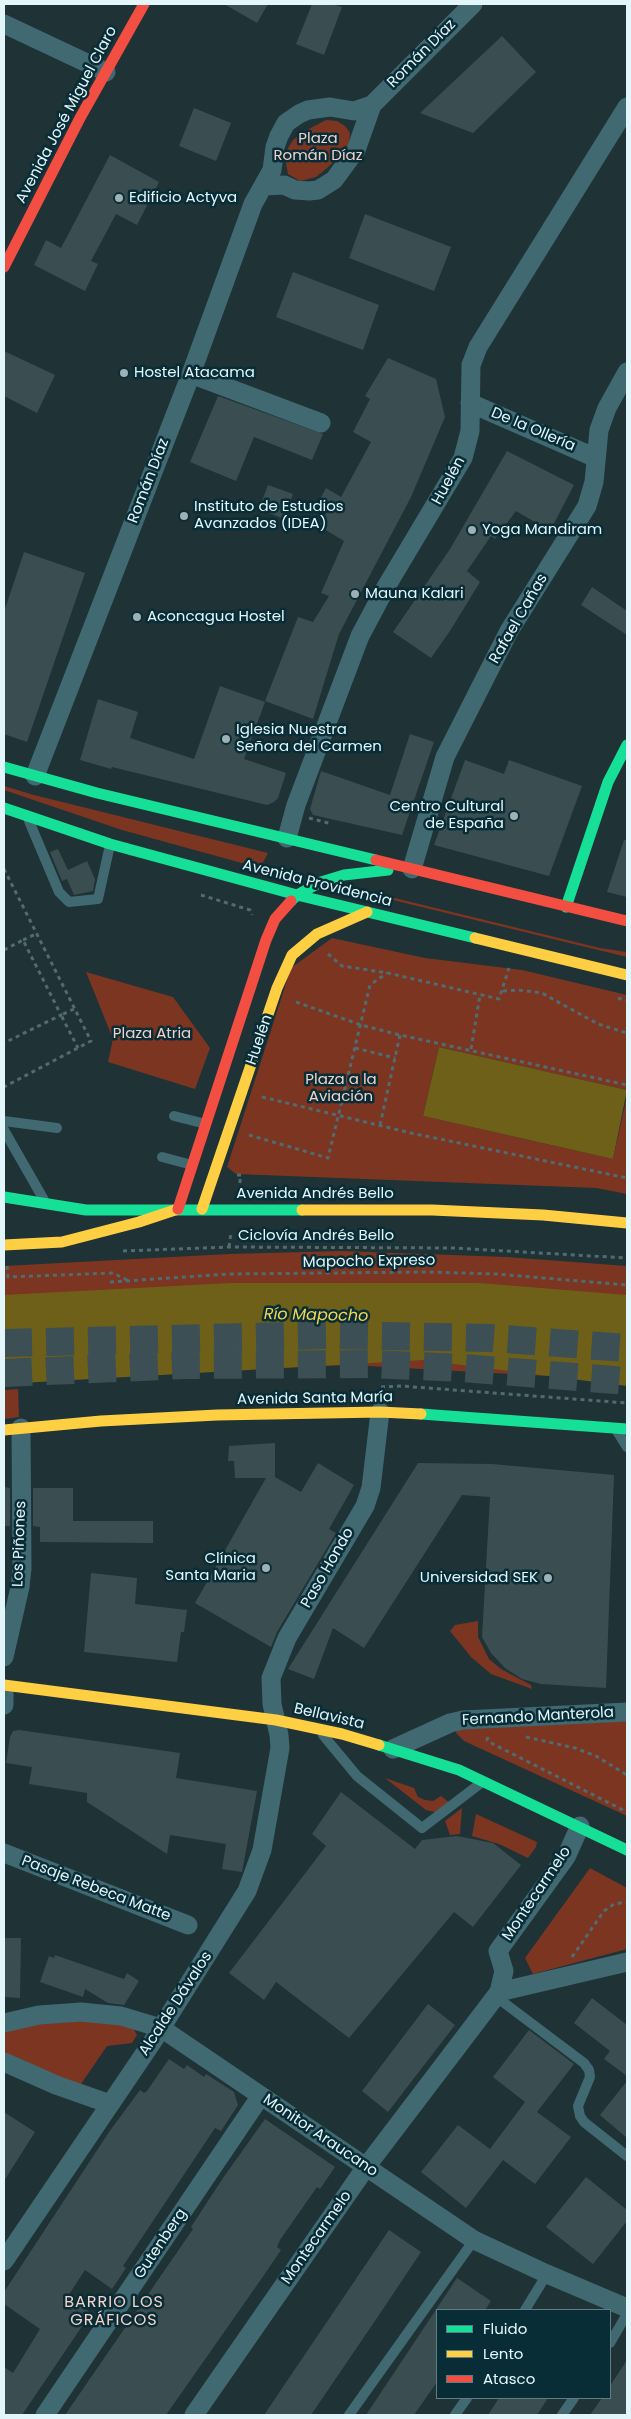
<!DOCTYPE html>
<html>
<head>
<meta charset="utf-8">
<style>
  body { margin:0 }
  #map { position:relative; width:631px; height:2419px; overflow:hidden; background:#1f3236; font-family:Poppins,sans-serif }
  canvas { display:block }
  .frame { position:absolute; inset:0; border:5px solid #e3f6fb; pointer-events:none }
  .legend { position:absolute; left:436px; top:2309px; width:175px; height:90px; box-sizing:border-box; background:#092d36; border:1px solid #607d85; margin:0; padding:6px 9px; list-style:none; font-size:15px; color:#e3f6fb }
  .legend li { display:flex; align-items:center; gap:10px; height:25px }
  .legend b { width:25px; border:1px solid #607d85 }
</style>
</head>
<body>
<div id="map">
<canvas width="631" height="2419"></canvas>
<div class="frame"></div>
<ul class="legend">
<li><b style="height:6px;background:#16e098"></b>Fluido</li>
<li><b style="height:6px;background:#ffcf43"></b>Lento</li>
<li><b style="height:6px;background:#f24e42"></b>Atasco</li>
</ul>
</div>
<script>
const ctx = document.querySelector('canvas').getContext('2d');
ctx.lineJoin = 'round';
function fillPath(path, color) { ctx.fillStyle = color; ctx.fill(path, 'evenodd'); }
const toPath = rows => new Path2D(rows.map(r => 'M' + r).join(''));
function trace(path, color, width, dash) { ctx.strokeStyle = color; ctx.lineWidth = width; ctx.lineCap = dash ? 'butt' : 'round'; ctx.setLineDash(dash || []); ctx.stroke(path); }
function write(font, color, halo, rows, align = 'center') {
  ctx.font = font + ' Poppins,sans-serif'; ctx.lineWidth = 5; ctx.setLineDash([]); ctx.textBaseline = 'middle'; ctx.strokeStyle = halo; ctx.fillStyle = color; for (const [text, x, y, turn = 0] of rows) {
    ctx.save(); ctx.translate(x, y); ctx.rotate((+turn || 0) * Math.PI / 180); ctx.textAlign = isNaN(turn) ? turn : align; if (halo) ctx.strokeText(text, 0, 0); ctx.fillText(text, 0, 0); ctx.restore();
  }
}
fillPath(toPath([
  [326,120,337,121,345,126,350,133,349,143,345,151,327,168,316,177,300,181,288,174,285,158,287,150,293,140,303,132],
  [4,786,34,795,268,853,260,868,122,830,4,790],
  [364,893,374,893,600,948,627,952,627,957],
  [332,938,425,958,522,970,627,995,627,1090,439,1047,423,1116,613,1159,627,1096,627,1194,596,1188,236,1174,227,1167,291,968],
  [86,972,173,997,210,1048,195,1089,108,1062,113,1039],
  [341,1251,507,1257,627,1266,627,1385,565,1377,350,1365,150,1373,4,1384,4,1266,229,1254],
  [18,1389,19,1417,4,1419,4,1390],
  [478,1621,478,1637,489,1659,501,1669,531,1685,532,1689,491,1674,471,1657,450,1631,455,1625],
  [627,1721,627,1816,464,1741,456,1733,457,1729],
  [385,1778,414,1788,418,1797,425,1800,433,1801,441,1796,450,1803,435,1812,426,1810],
  [462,1808,460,1834,450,1835,445,1821],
  [476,1814,537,1842,536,1847,528,1858,499,1844,472,1836],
  [590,1868,627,1888,627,1949,533,1974,525,1958],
  [92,2019,131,2024,137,2035,132,2043,107,2046,81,2084,6,2059,4,2056,4,2033,15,2028,39,2023]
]), '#7c3521');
fillPath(toPath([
  [439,1047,627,1090,613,1159,423,1116],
  [232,1283,479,1283,627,1295,627,1386,423,1360,4,1384,4,1295]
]), '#6e6019');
fillPath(toPath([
  [224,4,268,4,257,23],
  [312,4,332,4,342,7,324,55,296,44],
  [502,36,536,72,473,133,420,113],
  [194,108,231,123,216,161,179,146],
  [110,155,159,182,137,225,116,214,91,261,98,264,85,291,34,265,46,240,61,248],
  [365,214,451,247,434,291,349,258],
  [293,272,379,305,363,350,276,317],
  [4,351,55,375,37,413,4,396],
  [388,358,436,379,445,417,411,497,339,634,313,719,265,701,298,617,313,622,329,596,321,593,344,541,319,526,329,508,319,501,326,488,341,497,371,442,353,432,370,399,365,396],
  [218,396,323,434,312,460,254,437,236,481,190,462],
  [507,451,574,485,550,531,516,511,495,539,491,536,467,571,480,582,450,631,431,658,393,632,450,549],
  [268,485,293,494,284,519,259,509],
  [24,552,85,573,27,742,4,734,4,612],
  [592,587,627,611,627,635,581,605],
  [220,686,265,702,244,759,286,773,278,798,274,802,267,805,112,767,111,769,80,760,98,699,138,712,130,738,194,759],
  [410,734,434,742,402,835,313,815,310,809,321,771,390,795],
  [465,760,504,774,509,760,582,786,549,876,434,845],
  [624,840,627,840,627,897,607,892],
  [58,849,68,870,87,861,95,879,93,891,74,895,67,879,62,881,50,852],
  [275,1443,275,1477,301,1492,318,1463,354,1485,329,1529,336,1533,277,1632,271,1647,195,1603,266,1478,235,1478,234,1461,228,1461,229,1446],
  [418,1463,492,1464,614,1475,606,1688,541,1684,522,1679,505,1668,491,1653,482,1637,490,1497,462,1495,364,1648,333,1628,314,1679,288,1669],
  [4,1487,10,1488,10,1526,4,1526],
  [33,1488,73,1488,73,1521,153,1521,153,1543,40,1542,40,1527,33,1526],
  [91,1573,137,1578,135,1604,187,1610,184,1632,181,1632,177,1662,84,1652],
  [19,1730,180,1753,176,1778,257,1791,242,1872,222,1869,226,1844,170,1835,167,1854,87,1802,87,1793,29,1784,32,1767,6,1763,10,1737,13,1731],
  [341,1792,415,1849,422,1840,457,1836,493,1843,521,1865,473,1927,454,1912,349,2038,276,1982,264,2000,229,1973,326,1846,312,1834],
  [4,1938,21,1938,20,1998,4,1997],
  [55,1955,124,1979,127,1973,139,1981,124,2005,108,2003,85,1989,83,1997,40,1982,49,1956,54,1958],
  [592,1998,627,2025,627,2076,604,2059,610,2051,574,2023],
  [428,2004,455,2025,388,2112,362,2091],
  [529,2030,574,2064,537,2112,571,2137,535,2184,503,2160,466,2208,421,2172,458,2125,490,2149,525,2102,493,2077],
  [169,2059,184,2069,187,2065,204,2077,206,2074,234,2092,238,2105,221,2131,215,2128,123,2266,126,2268,112,2289,85,2270,68,2296,91,2313,22,2415,4,2415,4,2367,13,2373,40,2329,4,2304,4,2292,109,2132,140,2090,144,2093,147,2091],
  [627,2081,627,2138,600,2115],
  [4,2112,35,2132,4,2181],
  [265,2119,335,2167,320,2189,317,2187,280,2240,277,2247,281,2250,262,2278,166,2415,65,2415,193,2229,191,2227,223,2178],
  [586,2177,627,2210,627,2221,593,2264,546,2227],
  [389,2230,421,2252,379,2315,311,2415,264,2415],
  [457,2278,491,2301,485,2310,437,2310,437,2382,414,2415,366,2415],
  [627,2360,627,2415,590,2415,602,2398,610,2398,610,2386],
  [499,2398,548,2398,537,2415,488,2415]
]), '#3a4e52');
trace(toPath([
  [4,1343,330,1335,490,1338,627,1348],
  [4,1373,184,1365,369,1364,462,1368,627,1381]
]), '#3c4f54', 28, [28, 14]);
trace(toPath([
  [309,818,332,824],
  [4,869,91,1041,4,1087],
  [201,895,250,910,252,915],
  [23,940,36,934],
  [4,950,23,940,61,1015,4,1043],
  [328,954,342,966,388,973,499,999,509,968],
  [503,991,518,990,542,993,598,1024,627,1033],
  [618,998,627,1001],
  [296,1002,361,1025,400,1035,627,1085],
  [74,1009,61,1015,78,1048],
  [355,1048,395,1058],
  [471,1049,480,995],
  [262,1097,411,1133,627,1178],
  [380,1125,400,1035],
  [249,1135,328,1158,370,985,387,973],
  [237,1175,241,1175,239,1187],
  [229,1247,231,1232],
  [123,1251,229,1247,453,1248,627,1258],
  [7,1266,8,1277,113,1273,129,1281],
  [110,1282,229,1274,427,1272,496,1274,627,1285],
  [381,1387,401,1386,627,1403],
  [488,1737,487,1740,493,1744,627,1812],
  [526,1737,575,1748,596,1756,627,1775],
  [572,1957,604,1911,614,1904,627,1902]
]), '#4f6c72', 3, [4, 4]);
trace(toPath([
  [29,821,59,892,69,902,98,899,110,845],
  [174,1116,206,1124],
  [4,1121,57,1128],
  [4,1130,44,1200],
  [162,1157,192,1165],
  [617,1431,627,1447],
  [323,1735,357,1776,422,1828,481,1783],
  [495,1996,584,2063,589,2070,590,2077,578,2106,580,2116,584,2122,627,2156],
  [525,2310,547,2274],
  [610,2343,627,2314],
  [349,2415,474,2240],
  [455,2415,467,2398],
  [562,2415,574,2398]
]), '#406972', 10);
trace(toPath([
  [4,24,106,72],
  [264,186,284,185,295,190,309,191,318,190,334,180,356,150,372,105,473,4],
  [191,374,321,423],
  [470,403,596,458],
  [35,776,191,374,253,204,272,170,275,147,279,136,286,123,299,114,308,110,330,107,354,111,372,105],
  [287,838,296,805,360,636,386,587,463,458,470,431,471,365,478,347,627,107],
  [412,869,445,757,509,631,587,506,594,482,599,430,607,408,627,372],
  [4,1657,20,1587,22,1568,21,1428],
  [4,1692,4,1705],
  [393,1749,450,1723,463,1720,627,1712],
  [4,1853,188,1925],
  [499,1992,627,1962],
  [4,2023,39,2015,81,2012,121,2016,161,2028,474,2240,547,2274,627,2308],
  [4,2062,56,2085,110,2104],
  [4,2261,153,2041,247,1891,262,1850,280,1748,279,1735,272,1704,271,1678,287,1638,365,1506,371,1488,380,1412],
  [45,2415,260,2097],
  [194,2415,366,2167,499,1992,504,1971,498,1951,566,1857,580,1826]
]), '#406972', 19);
trace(toPath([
  [4,767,97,793,376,860],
  [4,808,110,844,297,895,475,938],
  [291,901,297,895,321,882,344,875,388,870],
  [566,907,608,782,627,745],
  [4,1197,86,1210,302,1210],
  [421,1414,627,1429],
  [379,1745,459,1770,627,1850]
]), '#16e098', 11);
trace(toPath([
  [475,938,627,975],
  [202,1209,277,988,292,955,317,934,367,912],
  [302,1210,432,1210,543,1215,627,1223],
  [4,1245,62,1242,139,1222,178,1209],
  [4,1430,101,1421,217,1415,380,1412,421,1414],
  [4,1685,276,1720,342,1734,379,1745]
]), '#ffcf43', 11);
trace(toPath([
  [4,267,80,118,144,4],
  [376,860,627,921],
  [178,1209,266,940,275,919,291,901]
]), '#f24e42', 11);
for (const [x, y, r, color] of [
  [119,198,5,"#9eb1b6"],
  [124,373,5,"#9eb1b6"],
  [184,516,5,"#9eb1b6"],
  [472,530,5,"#9eb1b6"],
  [355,594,5,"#9eb1b6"],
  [137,617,5,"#9eb1b6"],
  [226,739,5,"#9eb1b6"],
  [514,816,5,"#9eb1b6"],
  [266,1568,5,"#9eb1b6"],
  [548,1578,5,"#9eb1b6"]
]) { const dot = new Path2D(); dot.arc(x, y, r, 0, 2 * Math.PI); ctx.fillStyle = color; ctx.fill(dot); trace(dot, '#092d36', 2); }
write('15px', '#e3f6fb', '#092d36', [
  ["Román Díaz",422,54,-45],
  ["Avenida José Miguel Claro",67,115,-62],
  ["De la Ollería",533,430,23],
  ["Román Díaz",149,481,-69],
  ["Huelén",449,481,-61],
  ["Rafael Cañas",519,619,-60],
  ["Avenida Providencia",317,884,14],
  ["Huelén",260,1040,-71],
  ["Avenida Andrés Bello",315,1194],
  ["Ciclovía Andrés Bello",316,1236],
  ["Mapocho Expreso",369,1262,-1],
  ["Avenida Santa María",315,1399,-1],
  ["Los Piñones",20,1544,-88],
  ["Paso Hondo",328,1568,-60],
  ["Bellavista",329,1717,13],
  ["Fernando Manterola",538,1717,-3],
  ["Pasaje Rebeca Matte",96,1889,21],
  ["Montecarmelo",537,1894,-56],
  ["Alcalde Dávalos",176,2004,-57],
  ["Monitor Araucano",320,2136,34],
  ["Montecarmelo",317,2238,-55],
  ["Gutenberg",161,2244,-56]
]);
write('15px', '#f0d0c8', '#092d36', [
  ["Plaza",318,139],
  ["Román Díaz",318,156],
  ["Plaza Atria",152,1034],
  ["Plaza a la",341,1080],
  ["Aviación",341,1097]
]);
write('15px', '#e3f6fb', '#092d36', [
  ["Edificio Actyva",129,198],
  ["Hostel Atacama",134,373],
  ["Instituto de Estudios",194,507],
  ["Avanzados (IDEA)",194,524],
  ["Yoga Mandiram",482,530],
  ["Mauna Kalari",365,594],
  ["Aconcagua Hostel",147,617],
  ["Iglesia Nuestra",236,730],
  ["Señora del Carmen",236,747],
  ["Centro Cultural",504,807,"right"],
  ["de España",504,824,"right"],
  ["Clínica",256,1559,"right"],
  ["Santa Maria",256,1576,"right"],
  ["Universidad SEK",538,1578,"right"]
], 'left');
write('italic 16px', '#f5d650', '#092d36', [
  ["Río Mapocho",316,1316,1]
]);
ctx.letterSpacing = '1px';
write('16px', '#f5d3ca', '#092d36', [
  ["BARRIO LOS",114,2303],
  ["GRÁFICOS",114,2321]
]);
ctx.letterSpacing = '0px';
</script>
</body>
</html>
